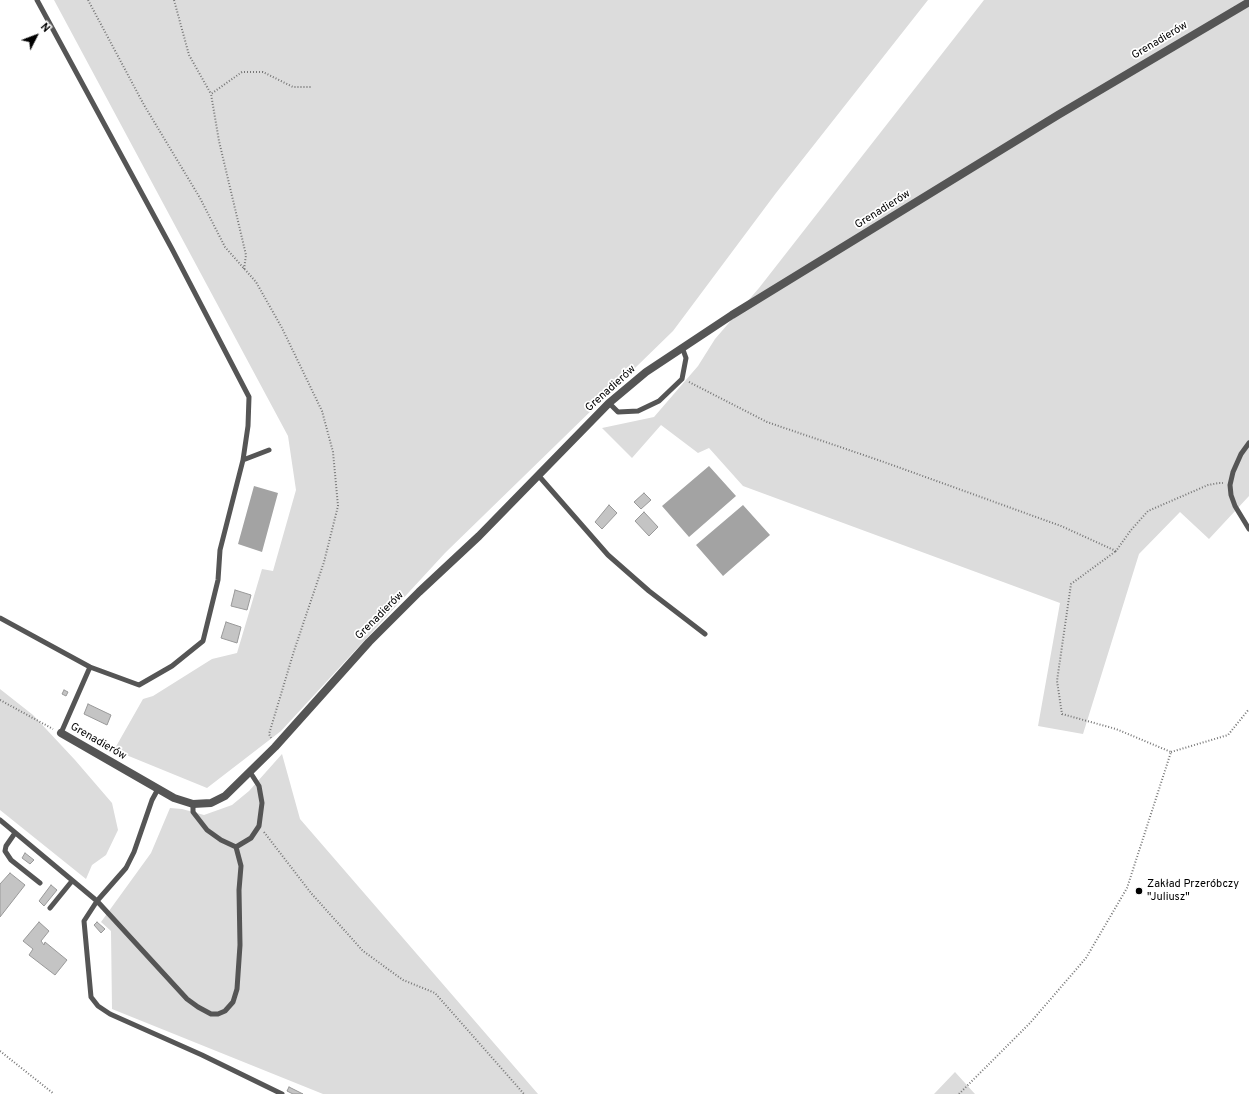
<!DOCTYPE html>
<html>
<head>
<meta charset="utf-8">
<style>
  body { margin:0 }
  #map { position:relative; width:1249px; height:1094px; overflow:hidden; background:#fff; font-family:Overpass,sans-serif }
  canvas { display:block }
  .north { position:absolute; left:16px; top:16px; width:40px; height:40px; -webkit-text-stroke:3px #fff; paint-order:stroke; rotate:48deg; font-size:11px; font-weight:700; line-height:16px; text-align:center; color:#000 }
  .north::after { content:''; display:block; margin:auto; width:14px; height:18px; background:#000; clip-path:polygon(50% 0,100% 100%,50% 72%,0 100%) }
</style>
</head>
<body>
<div id="map">
<canvas width="1249" height="1094"></canvas>
<div class="north">N</div>
</div>
<script>
const ctx = document.querySelector('canvas').getContext('2d');
ctx.lineJoin = 'round';
function fillPath(path, color) { ctx.fillStyle = color; ctx.fill(path, 'evenodd'); }
const toPath = rows => new Path2D(rows.map(r => 'M' + r).join(''));
function trace(path, color, width, dash) { ctx.strokeStyle = color; ctx.lineWidth = width; ctx.lineCap = dash ? 'butt' : 'round'; ctx.setLineDash(dash || []); ctx.stroke(path); }
function write(font, color, halo, rows, align = 'center') {
  ctx.font = font + ' Overpass,sans-serif'; ctx.lineWidth = 3.5; ctx.setLineDash([]); ctx.textBaseline = 'middle'; ctx.strokeStyle = halo; ctx.fillStyle = color; for (const [text, x, y, turn = 0] of rows) {
    ctx.save(); ctx.translate(x, y); ctx.rotate((+turn || 0) * Math.PI / 180); ctx.textAlign = isNaN(turn) ? turn : align; if (halo) ctx.strokeText(text, 0, 0); ctx.fillText(text, 0, 0); ctx.restore();
  }
}
fillPath(toPath([
  [54,0,928,0,776,193,673,331,445,553,281,731,207,788,114,750,143,699,153,696,212,659,237,653,262,569,273,571,296,490,288,436],
  [984,0,1249,0,1249,496,1209,539,1180,512,1139,554,1083,734,1038,726,1060,603,743,486,709,448,698,453,661,425,632,458,602,428,654,417,698,366,715,339,759,288],
  [0,689,33,715,75,760,112,803,118,830,106,855,92,865,86,879,0,810],
  [282,754,300,819,538,1094,323,1094,112,1009,111,931,101,922,151,853,170,808,182,809,204,815,232,805,249,791],
  [955,1072,975,1094,934,1094]
]), '#dcdcdc');
fillPath(toPath([
  [709,466,736,496,689,537,662,506],
  [254,486,278,493,262,552,238,544],
  [743,505,770,535,723,576,696,545]
]), '#a3a3a3');
const building = toPath([
  [644,493,651,500,641,509,634,502,644,493],
  [609,505,617,513,602,529,595,522,609,505],
  [644,512,658,527,649,536,635,521,644,512],
  [235,590,251,595,247,610,231,606,235,590],
  [226,622,241,627,237,643,221,638,226,622],
  [64,690,68,692,66,696,62,694,64,690],
  [88,704,111,715,107,725,84,714,88,704],
  [25,853,34,860,30,864,22,858,25,853],
  [10,873,25,885,0,917,0,884,10,873],
  [51,885,57,890,44,906,39,901,51,885],
  [39,922,49,931,41,941,44,945,45,942,67,960,55,975,29,955,33,949,23,941,39,922],
  [97,922,105,929,101,933,94,925,97,922],
  [289,1087,303,1094,293,1094,287,1091,289,1087]
]);
fillPath(building, '#c4c4c4');
trace(building, '#999', 1);
trace(toPath([
  [88,0,144,105,200,198,225,247,256,282,282,328,322,411,333,452,338,506,324,562,294,651,269,734,271,738],
  [174,0,189,55,211,94],
  [244,269,246,255,219,141,211,94,242,72,263,72,293,87,312,87],
  [689,382,767,422,884,462,1061,526,1116,551,1131,530,1148,511,1208,485,1219,483,1223,483],
  [0,700,53,729],
  [1171,752,1228,735,1249,709],
  [264,832,311,893,363,951,403,980,435,993,524,1094],
  [0,1051,54,1094],
  [959,1094,1030,1023,1086,958,1127,888,1171,752,1116,729,1062,714,1057,681,1071,584,1116,551]
]), '#777', 2, [1, 2]);
trace(toPath([
  [37,0,172,249,249,397,248,426,243,460],
  [609,403,618,412,638,411,659,401,682,379,686,358,682,347],
  [1249,443,1241,454,1233,472,1230,485,1231,495,1235,506,1249,529],
  [538,475,608,555,649,591,705,634],
  [0,618,90,667,139,685,172,666,203,641,218,580,220,550,243,460,269,450],
  [61,733,90,667],
  [158,789,152,800,134,852,126,868,97,901,84,921,91,997,98,1006,110,1014,202,1055,282,1094],
  [193,804,193,812,207,830,221,840,236,847,251,838,259,826,262,803,259,786,250,772],
  [0,820,97,901,187,999,198,1007,211,1014,218,1014,225,1011,233,1002,237,989,240,945,239,890,241,866,236,847],
  [15,833,6,846,5,851,11,860,40,883],
  [50,908,72,881]
]), '#555', 5);
trace(toPath([
  [61,733,174,798,193,804,211,803,225,796,275,747,369,642,419,592,479,536,609,403,646,372,732,315,1058,115,1249,2]
]), '#555', 8);
for (const [x, y, r, color] of [
  [1139,891,4,"#000"]
]) { const dot = new Path2D(); dot.arc(x, y, r, 0, 2 * Math.PI); ctx.fillStyle = color; ctx.fill(dot); trace(dot, '#fff', 1.5); }
write('11px', '#000', '#fff', [
  ["Grenadierów",1160,41,-31],
  ["Grenadierów",883,210,-32],
  ["Grenadierów",611,389,-42],
  ["Grenadierów",380,616,-45],
  ["Grenadierów",98,742,30]
]);
write('11px', '#000', '#fff', [
  ["Zakład Przeróbczy",1147,885],
  ["\"Juliusz\"",1147,898]
], 'left');
</script>
</body>
</html>
